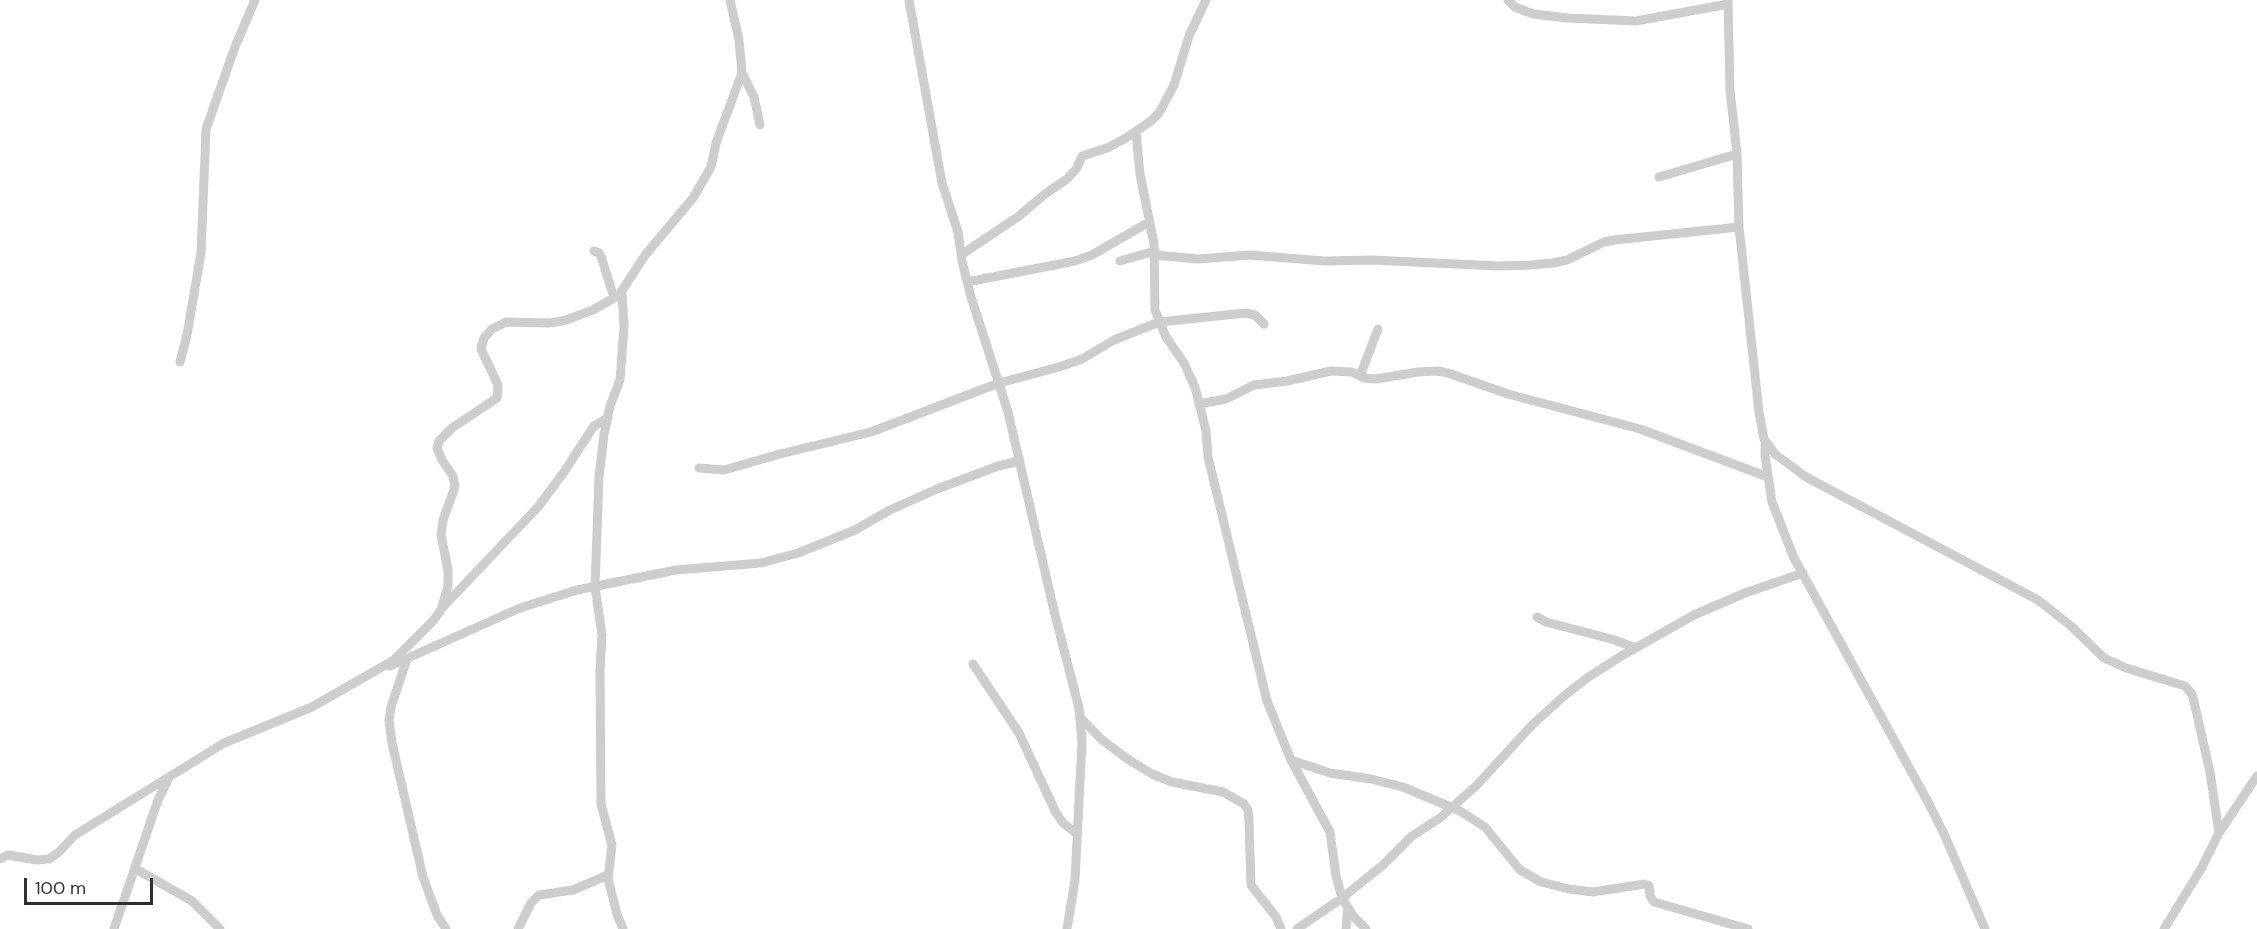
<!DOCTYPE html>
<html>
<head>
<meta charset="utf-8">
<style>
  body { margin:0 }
  #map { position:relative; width:2257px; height:929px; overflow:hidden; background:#fff; font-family:"DM Sans",sans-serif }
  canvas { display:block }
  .scale { position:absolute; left:24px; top:878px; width:129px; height:27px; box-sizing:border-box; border:3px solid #303030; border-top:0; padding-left:8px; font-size:18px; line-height:21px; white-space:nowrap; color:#303030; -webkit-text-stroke:4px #fff; paint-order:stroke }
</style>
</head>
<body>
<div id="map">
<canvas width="2257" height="929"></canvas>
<div class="scale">100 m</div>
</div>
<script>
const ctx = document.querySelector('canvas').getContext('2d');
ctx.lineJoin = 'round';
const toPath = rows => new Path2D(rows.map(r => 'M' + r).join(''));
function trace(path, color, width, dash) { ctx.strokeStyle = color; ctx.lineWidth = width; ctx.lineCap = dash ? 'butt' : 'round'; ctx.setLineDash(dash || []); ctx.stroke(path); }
trace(toPath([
  [909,0,942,183,958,232,962,261,971,297,1008,412,1056,619,1079,708,1082,742,1075,880,1067,929],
  [1508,0,1515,7,1533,14,1568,18,1636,21,1728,4],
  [1728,0,1730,90,1737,154,1739,227,1759,412,1764,439,1775,454,1806,477,2038,600,2071,626,2104,658,2126,668,2185,686,2192,694,2195,706,2210,772,2219,833],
  [742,73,754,97,760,125],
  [1136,132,1140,174,1154,244,1155,310,1166,337,1184,363,1195,387,1206,431,1208,457,1267,701,1291,760,1330,832,1336,876,1342,898,1354,917,1366,929],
  [1659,177,1737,154],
  [594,251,599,253,601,256,614,298],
  [961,255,1019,216,1045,194,1067,179,1077,168,1082,156,1107,148,1126,138,1151,121,1159,113,1174,85,1189,36,1206,0],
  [1155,255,1198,259,1250,255,1324,261,1372,260,1498,266,1531,265,1553,263,1567,260,1604,242,1614,240,1739,227],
  [1120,261,1155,251],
  [967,282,1075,261,1092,255,1149,222],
  [622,292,624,327,620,380,610,406,604,434,599,477,595,587,602,635,600,670,601,804,612,845,608,879,617,914,623,929],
  [180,362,187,335,201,253,206,129,235,47,255,0],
  [1360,376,1378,329],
  [1199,404,1226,399,1254,385,1287,381,1331,371,1352,372,1364,378,1376,379,1418,372,1438,371,1448,373,1508,394,1640,429,1768,477],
  [1765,440,1765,456,1772,502,1794,558,1928,802,1945,836,1985,929],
  [699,468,724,470,780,454,871,432,999,383,1059,367,1082,359,1114,340,1159,322,1246,313,1255,315,1264,324],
  [443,607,538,507,564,472,590,432,594,426,608,418],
  [1537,617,1546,622,1615,640,1635,648],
  [407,659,391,707,389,720,392,743,423,877,437,915,446,929],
  [973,664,1019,733,1055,811,1063,823,1077,834],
  [390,666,520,608,577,590,676,570,761,563,798,553,855,530,890,510,937,489,998,466,1020,461],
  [1080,717,1101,739,1126,758,1152,774,1172,782,1223,792,1244,804,1248,810,1249,823,1251,885,1276,917,1281,929],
  [1291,760,1330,773,1371,779,1403,787,1460,811,1485,827,1520,870,1541,882,1569,889,1593,892,1645,884,1649,886,1650,896,1654,902,1748,929],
  [0,859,8,855,37,860,49,859,58,853,75,835,224,743,312,707,394,660,433,621,441,610,448,586,448,570,441,535,443,520,455,487,453,476,442,460,437,448,439,441,452,428,497,398,498,385,481,349,484,338,492,329,506,322,549,323,563,321,593,310,619,295,646,254,693,198,711,167,716,143,742,73,739,40,730,0],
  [136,869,192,901,220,929],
  [114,929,158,800,168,780],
  [518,929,531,903,539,895,573,890,608,875],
  [1297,929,1342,898,1383,865,1412,836,1440,818,1476,786,1532,725,1564,696,1587,678,1623,655,1694,615,1745,593,1803,573],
  [1346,929,1348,907],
  [2164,929,2201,869,2219,833,2257,776]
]), '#cdcdcd', 9);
</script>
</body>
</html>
